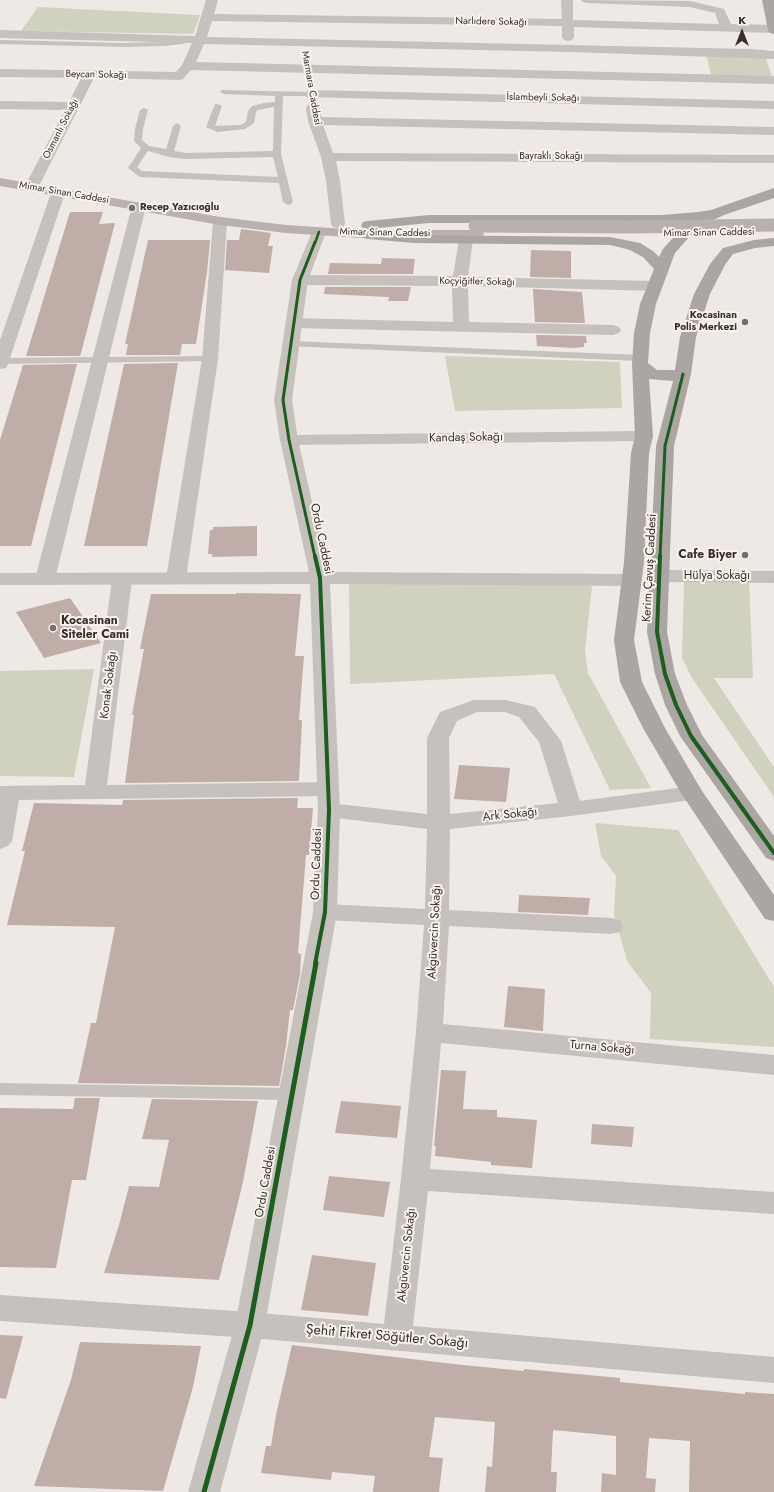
<!DOCTYPE html>
<html>
<head>
<meta charset="utf-8">
<style>
  body { margin:0 }
  #map { position:relative; width:774px; height:1492px; overflow:hidden; background:#eee9e4; font-family:Jost,sans-serif }
  canvas { display:block }
  .north { position:absolute; left:722px; top:12px; width:40px; height:40px; -webkit-text-stroke:3px #f9f3ed; paint-order:stroke; rotate:0deg; font-size:11px; font-weight:700; line-height:16px; text-align:center; color:#382e2b }
  .north::after { content:''; display:block; margin:auto; width:14px; height:18px; background:#382e2b; clip-path:polygon(50% 0,100% 100%,50% 72%,0 100%) }
</style>
</head>
<body>
<div id="map">
<canvas width="774" height="1492"></canvas>
<div class="north">K</div>
</div>
<script>
const ctx = document.querySelector('canvas').getContext('2d');
ctx.lineJoin = 'round';
function fillPath(path, color) { ctx.fillStyle = color; ctx.fill(path, 'evenodd'); }
const toPath = rows => new Path2D(rows.map(r => 'M' + r).join(''));
function trace(path, color, width, dash) { ctx.strokeStyle = color; ctx.lineWidth = width; ctx.lineCap = dash ? 'butt' : 'round'; ctx.setLineDash(dash || []); ctx.stroke(path); }
function write(font, color, halo, rows, align = 'center') {
  ctx.font = font + ' Jost,sans-serif'; ctx.lineWidth = 4; ctx.setLineDash([]); ctx.textBaseline = 'middle'; ctx.strokeStyle = halo; ctx.fillStyle = color; for (const [text, x, y, turn = 0] of rows) {
    ctx.save(); ctx.translate(x, y); ctx.rotate((+turn || 0) * Math.PI / 180); ctx.textAlign = isNaN(turn) ? turn : align; if (halo) ctx.strokeText(text, 0, 0); ctx.fillText(text, 0, 0); ctx.restore();
  }
}
fillPath(toPath([
  [38,7,200,15,193,34,21,31],
  [706,54,765,56,772,77,711,75],
  [445,356,620,362,622,408,455,411],
  [684,580,749,582,753,678,714,678,774,767,774,797,692,678,682,658],
  [556,582,592,586,585,650,588,673,651,788,610,790,554,674,350,684,349,584],
  [94,669,74,777,0,776,0,671],
  [595,823,678,830,774,987,774,1047,650,1039,651,993,627,961,614,915,616,876,601,856]
]), '#d0d2bf');
fillPath(toPath([
  [70,212,103,212,99,224,115,223,81,353,80,356,26,356],
  [241,229,271,233,268,246,273,246,269,273,225,270,227,240,239,240],
  [148,240,210,240,207,272,196,344,182,344,180,355,126,355,128,344,125,344],
  [531,250,571,251,571,278,530,277],
  [382,258,415,259,413,274,328,274,330,263,381,264],
  [325,287,411,287,408,301,388,301,389,297,324,294],
  [533,289,582,292,585,323,535,322],
  [536,335,586,336,587,343,584,343,584,347,574,348,537,346],
  [178,363,147,546,84,546,124,364],
  [77,364,31,546,0,546,0,440,23,365],
  [257,526,257,556,212,557,212,554,208,554,210,530,213,530,213,527],
  [236,593,301,594,295,656,304,656,299,720,302,720,299,781,125,783,134,715,132,715,144,649,140,649,151,594,236,594],
  [70,598,101,643,44,658,16,612],
  [459,765,510,768,506,802,454,799],
  [298,798,297,808,313,808,309,855,306,855,298,953,301,954,300,974,293,1010,290,1010,286,1046,279,1086,78,1083,91,1023,96,1023,115,927,7,925,25,851,22,851,34,803,122,805,123,800],
  [519,895,590,898,588,915,518,912],
  [508,986,545,989,543,1031,504,1027],
  [441,1070,466,1071,463,1109,497,1110,497,1117,537,1120,532,1168,491,1165,491,1162,435,1156,436,1146,434,1146],
  [75,1098,100,1098,86,1180,72,1180,56,1268,0,1267,0,1108,73,1109],
  [152,1099,258,1101,243,1182,219,1280,104,1273,119,1225,129,1186,159,1187,169,1140,142,1139],
  [341,1101,401,1106,397,1138,335,1133],
  [592,1124,634,1127,632,1147,591,1144],
  [329,1176,390,1182,384,1217,323,1210],
  [312,1255,376,1263,368,1316,301,1310],
  [0,1335,23,1336,6,1399,0,1398],
  [80,1342,201,1346,193,1387,163,1491,34,1486,71,1380],
  [292,1345,463,1365,524,1371,524,1369,620,1378,620,1382,745,1394,745,1392,774,1394,774,1492,689,1492,690,1441,649,1438,646,1478,656,1479,655,1492,601,1492,602,1473,616,1475,616,1436,553,1430,551,1472,557,1472,556,1492,485,1492,487,1466,492,1467,495,1422,435,1417,429,1457,443,1458,439,1492,373,1492,375,1476,332,1472,331,1480,261,1473,266,1446,271,1446,276,1415]
]), '#c0ada7');
fillPath(toPath([
  [180,37,186,37,187,39,183,44,164,46,124,47,0,44,0,40,124,43,164,42,178,40,180,37],
  [221,90,311,92,315,94,311,96,283,96,281,154,293,202,291,204,288,205,283,202,279,183,140,177,128,168,141,148,134,141,135,129,140,110,144,108,148,110,143,129,142,140,149,146,166,149,173,126,177,123,181,126,174,151,186,153,273,151,274,107,258,110,256,112,254,123,245,129,217,132,206,127,215,104,218,104,222,106,215,126,240,125,246,122,248,111,252,106,264,103,275,102,275,96,224,94,220,92,221,90],
  [148,151,169,157,186,159,273,157,278,177,142,171,137,167,148,151],
  [290,341,640,355,645,358,640,361,286,346,285,344,286,342,290,341],
  [210,356,215,359,214,361,0,364,0,358,210,356],
  [0,1083,292,1088,298,1089,301,1094,298,1099,292,1100,0,1095,0,1083]
]), '#c7c1bd');
fillPath(toPath([
  [206,0,218,0,214,14,562,19,561,0,573,0,573,20,719,24,715,13,690,7,587,3,583,2,581,0,690,1,724,9,731,24,774,25,774,33,574,27,574,37,572,40,568,41,564,40,562,37,562,26,212,21,207,37,750,49,774,51,774,59,569,52,204,44,196,62,774,76,774,84,191,70,183,79,179,80,94,78,41,182,39,185,34,186,29,185,27,182,65,110,0,109,0,101,69,102,81,78,0,77,0,69,176,72,182,65,192,43,0,38,0,30,195,36,206,0],
  [311,90,774,101,774,109,306,97,305,94,306,91,311,90],
  [313,104,318,105,320,108,321,117,774,127,774,135,323,125,333,153,774,155,774,163,336,161,340,181,345,224,343,227,338,228,333,227,331,224,326,181,321,157,308,121,306,108,308,105,313,104],
  [58,189,63,190,65,193,8,364,6,368,0,369,0,340,51,193,53,190,58,189],
  [139,202,144,203,146,206,55,579,52,583,45,585,38,583,35,579,132,206,134,203,139,202],
  [220,217,225,218,227,221,218,359,186,578,183,582,176,584,169,582,166,578,202,359,213,221,215,218,220,217],
  [466,236,471,237,473,240,468,277,655,281,660,283,663,286,660,289,655,291,468,286,469,322,613,325,619,327,621,330,619,333,613,335,293,328,287,326,285,323,287,320,293,318,453,322,452,286,300,285,295,283,292,280,295,277,300,275,453,276,459,240,461,237,466,236],
  [644,431,650,432,653,436,650,440,644,441,289,445,283,444,280,440,283,436,289,435,644,431],
  [660,570,774,571,774,583,660,582,653,580,650,576,653,572,660,570],
  [122,573,129,575,132,579,107,785,327,782,335,784,338,789,335,794,327,796,19,800,12,841,8,846,0,849,0,786,85,785,112,579,115,575,122,573],
  [474,700,506,700,535,707,561,741,580,801,692,786,700,788,703,793,700,798,692,800,571,816,450,829,449,910,611,918,620,920,623,926,620,932,611,934,449,926,443,1024,774,1055,774,1075,441,1043,430,1169,774,1192,774,1214,428,1191,413,1326,774,1357,774,1383,250,1338,0,1321,0,1295,250,1312,384,1324,401,1179,416,1032,424,925,325,920,316,918,313,912,316,906,325,904,425,909,427,829,329,817,321,815,318,810,321,805,329,803,427,814,427,738,440,712,474,700],
  [477,712,505,712,519,717,539,742,558,803,450,814,449,738,457,721,477,712]
]), '#c7c1bd');
fillPath(toPath([
  [319,228,324,229,326,232,308,280,292,400,298,440,328,572,631,574,638,576,641,580,638,584,631,586,330,584,340,810,337,912,265,1325,220,1492,188,1492,235,1325,313,912,318,810,310,584,0,585,0,573,309,572,280,440,274,400,292,280,312,232,314,229,319,228]
]), '#c7c1bd');
fillPath(toPath([
  [0,178,220,217,286,225,361,230,477,230,482,231,484,234,482,237,477,238,361,238,286,233,220,225,0,186,0,178]
]), '#b8b1ad');
fillPath(toPath([
  [762,0,774,0,774,34,770,33,768,30,762,0],
  [774,188,774,198,724,215,698,227,675,253,656,304,650,333,648,363,657,370,675,370,680,337,694,294,710,264,723,248,754,240,774,238,774,246,755,248,733,254,725,265,710,294,696,337,691,374,674,446,667,632,675,674,687,705,702,735,774,836,774,861,766,858,680,736,665,705,655,674,647,632,656,446,673,381,649,379,653,436,649,453,644,562,634,640,642,682,665,728,702,791,774,895,774,921,765,919,681,793,643,728,620,682,614,640,624,562,631,453,635,436,632,364,634,333,640,304,654,269,643,257,630,250,610,245,414,243,368,239,363,238,361,235,363,232,368,231,414,235,610,237,640,243,653,251,659,257,663,249,688,221,662,223,429,223,368,229,363,228,361,225,363,222,368,221,429,215,662,215,698,212,711,210,774,188]
]), '#aca6a2');
trace(toPath([
  [475,226,632,227,774,225]
]), '#b8b1ad', 13);
trace(toPath([
  [315,243,319,232]
]), '#1b5e20', 2.5);
trace(toPath([
  [315,242,300,280,283,400,289,440,315,557],
  [660,557,665,446,683,374]
]), '#1b5e20', 3);
trace(toPath([
  [315,556,320,578,329,810,325,912,315,964],
  [660,556,657,632,665,674,676,705,691,736,774,853]
]), '#1b5e20', 4);
trace(toPath([
  [204,1492,250,1325,316,963]
]), '#1b5e20', 5);
for (const [x, y, r, color] of [
  [132,208,4,"#786f6c"],
  [745,322,4,"#786f6c"],
  [745,555,4,"#786f6c"],
  [53,628,4,"#786f6c"]
]) { const dot = new Path2D(); dot.arc(x, y, r, 0, 2 * Math.PI); ctx.fillStyle = color; ctx.fill(dot); trace(dot, '#f9f3ed', 1.5); }
write('10px', '#382e2b', '#f9f3ed', [
  ["Narlıdere Sokağı",491,22,1],
  ["Beycan Sokağı",96,75,1],
  ["Marmara Caddesi",311,88,80],
  ["İslambeyli Sokağı",543,98,1],
  ["Osmanlı Sokağı",61,129,-63],
  ["Bayraklı Sokağı",551,157],
  ["Mimar Sinan Caddesi",64,193,10],
  ["Mimar Sinan Caddesi",385,233,1],
  ["Mimar Sinan Caddesi",709,233,-1],
  ["Koçyiğitler Sokağı",477,282,1]
]);
write('bold 10px', '#382e2b', '#f9f3ed', [
  ["Recep Yazıcıoğlu",140,208],
  ["Kocasinan",737,316,"right"],
  ["Polis Merkezi",737,328,"right"]
], 'left');
write('12px', '#382e2b', '#f9f3ed', [
  ["Kandaş Sokağı",466,438,-1],
  ["Ordu Caddesi",321,539,78],
  ["Kerim Çavuş Caddesi",650,568,-87],
  ["Hülya Sokağı",717,576],
  ["Konak Sokağı",109,685,-83],
  ["Ark Sokağı",510,815,-6],
  ["Ordu Caddesi",317,864,-88],
  ["Akgüvercin Sokağı",435,932,-87],
  ["Turna Sokağı",602,1048,5],
  ["Ordu Caddesi",266,1182,-80],
  ["Akgüvercin Sokağı",407,1255,-84]
]);
write('bold 12px', '#382e2b', '#f9f3ed', [
  ["Cafe Biyer",737,555],
  ["Kocasinan",61,621,"left"],
  ["Siteler Cami",61,635,"left"]
], 'right');
write('14px', '#382e2b', '#f9f3ed', [
  ["Şehit Fikret Söğütler Sokağı",387,1337,5]
]);
</script>
</body>
</html>
